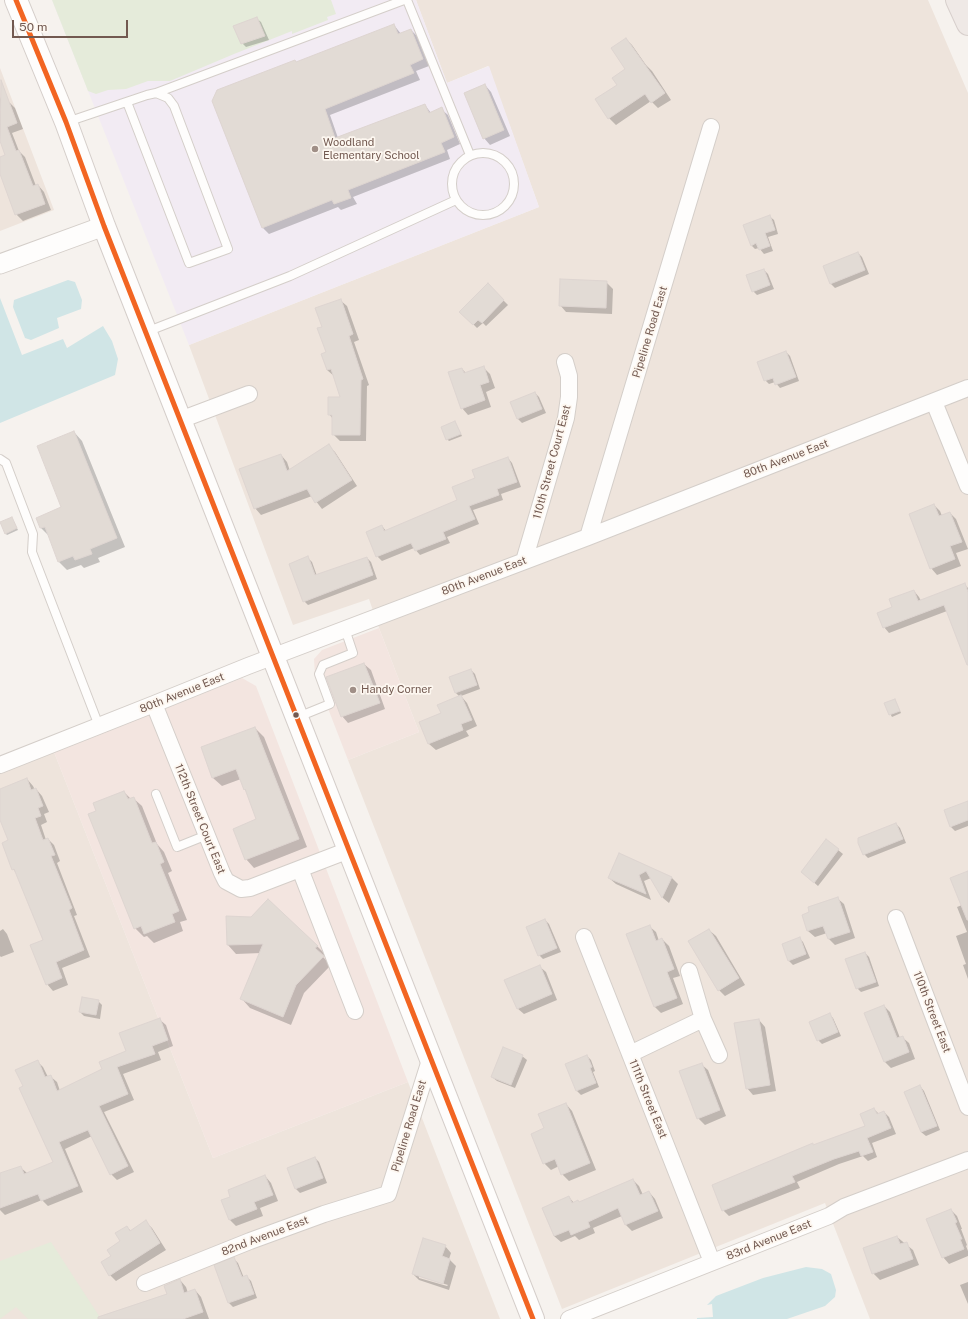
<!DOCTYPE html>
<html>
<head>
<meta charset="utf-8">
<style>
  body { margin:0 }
  #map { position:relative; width:968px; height:1319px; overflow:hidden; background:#f6f2ee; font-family:"Public Sans",sans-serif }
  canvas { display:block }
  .scale { position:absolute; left:12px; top:20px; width:116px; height:18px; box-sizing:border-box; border:2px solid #725950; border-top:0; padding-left:5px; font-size:12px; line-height:14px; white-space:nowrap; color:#725950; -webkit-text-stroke:3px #fdf7f0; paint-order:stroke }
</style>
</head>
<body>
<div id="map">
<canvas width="968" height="1319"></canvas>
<div class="scale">50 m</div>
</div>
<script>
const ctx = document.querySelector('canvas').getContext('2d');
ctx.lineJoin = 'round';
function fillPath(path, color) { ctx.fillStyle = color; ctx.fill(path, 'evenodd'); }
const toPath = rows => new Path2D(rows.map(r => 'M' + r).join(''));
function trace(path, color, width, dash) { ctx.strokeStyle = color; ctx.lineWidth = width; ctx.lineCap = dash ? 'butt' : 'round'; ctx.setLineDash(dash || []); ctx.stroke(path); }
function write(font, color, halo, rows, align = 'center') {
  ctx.font = font + ' "Public Sans",sans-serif'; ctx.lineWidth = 3.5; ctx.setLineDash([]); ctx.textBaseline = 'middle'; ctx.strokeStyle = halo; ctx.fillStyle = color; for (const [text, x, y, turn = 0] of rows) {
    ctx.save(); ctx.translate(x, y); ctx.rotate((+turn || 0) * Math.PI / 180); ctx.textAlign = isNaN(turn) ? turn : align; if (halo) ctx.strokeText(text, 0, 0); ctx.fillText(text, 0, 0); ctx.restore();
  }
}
fillPath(toPath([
  [416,0,928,0,968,93,968,1319,870,1319,825,1203,562,1309,348,760,419,732,379,628,369,599,293,625,189,345,539,207,488,66,447,83],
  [0,68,54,210,0,231],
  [54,752,213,1158,408,1082,500,1319,0,1319,0,773]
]), '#eee4dc');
fillPath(toPath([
  [379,628,419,732,348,760,315,675,314,659,322,650],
  [242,678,256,686,408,1082,213,1158,54,752]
]), '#f3e5e0');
fillPath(toPath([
  [52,0,416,0,447,83,489,66,539,207,189,345]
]), '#f2ebf3');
fillPath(toPath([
  [52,0,331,0,336,14,327,17,328,20,292,34,292,31,234,54,170,81,148,81,126,89,108,90,96,94,88,91],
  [51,1242,101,1319,28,1319,16,1307,0,1319,0,1261]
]), '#e5ebda');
fillPath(toPath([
  [68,280,75,282,82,300,81,309,57,318,59,328,31,340,25,338,13,307,14,300],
  [0,298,22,355,63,339,67,348,103,326,112,341,118,359,115,375,0,423],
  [806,1267,822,1269,831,1274,836,1290,835,1297,825,1306,787,1319,697,1319,697,1318,713,1317,712,1304,707,1305,716,1296,763,1278]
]), '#d0e5e6');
fillPath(toPath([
  [256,18,261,22,269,40,246,47,242,43],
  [394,25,401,34,411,30,417,36,429,66,416,71,420,80,330,115,338,138,425,105,431,113,441,109,448,115,460,144,447,150,450,159,353,197,357,204,341,210,338,207,269,234,263,228,295,61,297,63],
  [626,39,632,45,646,65,652,71,671,100,658,108,651,101,616,125,609,118,597,100,619,85,627,69],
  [485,85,491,92,510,136,490,145,484,138],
  [0,97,3,104,9,102,15,108,23,129,12,133,19,151,25,157,36,186,38,185,44,192,51,210,23,221,16,214,0,171,0,158,6,156,0,138],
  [769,216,774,220,778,234,768,237,773,251,764,254,759,248,755,249,751,245],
  [858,253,862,257,869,274,835,288,831,284,824,267],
  [764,270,768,274,774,289,757,295,753,291],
  [606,282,613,289,612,314,566,312,560,305],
  [488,285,508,305,486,326,483,323,477,328,461,312],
  [340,300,347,306,359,340,354,342,369,385,367,386,366,441,340,441,333,434,333,419,329,414,342,398,334,376,327,370,322,355,327,353,323,327],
  [786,352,790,356,799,381,780,388,775,382,769,384,765,380],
  [483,367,490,374,495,388,486,392,491,407,468,415,462,408,462,369,466,373],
  [535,393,539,397,546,413,522,423,518,419,511,403],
  [455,422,462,436,449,441,447,439],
  [74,432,82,441,125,547,98,558,100,562,84,568,81,565,67,570,59,562,49,536,41,528,37,518,62,507],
  [329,446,335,452,357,486,322,509,312,496,261,515,255,508,281,455,287,462,290,471],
  [508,458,512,463,521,487,501,494,503,500,473,510,479,524,447,537,450,543,420,555,414,548,382,561,377,556,382,526,386,531,459,501,477,478],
  [934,505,940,511,942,516,950,513,956,519,968,549,956,553,961,566,937,575,931,568],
  [12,518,18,530,7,535,5,533],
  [308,558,312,562,317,576,367,558,371,562,377,579,308,605,304,601],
  [964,584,968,588,968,653,947,611,889,633,884,627,894,608,914,591,919,597,921,601],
  [364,664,371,670,385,709,348,723,342,716],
  [471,670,475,674,480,689,461,696,467,703,477,726,466,731,469,736,436,750,429,744,420,723,442,713,460,697,455,692],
  [895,700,901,713,892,717,885,704],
  [255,728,264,737,307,847,254,868,246,859,258,820,247,792,244,789,241,779,222,786,213,778,202,748],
  [27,779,33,786,35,790,36,789,42,796,49,812,44,814,47,822,41,825,46,840,48,839,54,845,60,861,57,863,77,915,74,916,90,957,62,968,68,985,53,991,47,984,44,941,17,874,13,869,3,843,9,841,0,817,0,790],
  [124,792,131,799,133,798,142,806,157,844,164,852,172,871,168,873,187,920,180,922,183,931,154,943,147,936,144,937,135,928,97,811],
  [968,802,968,826,955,831,951,827],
  [896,824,900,828,906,843,868,858,864,854],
  [827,841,843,854,818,886,802,872],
  [620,854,671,877,678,884,669,903,663,898,651,878,644,881,651,900,616,884,609,878],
  [968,872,968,979,963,965,966,964,956,936,967,932,957,907,962,905],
  [837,898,844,904,855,938,835,945,829,939,827,933,815,937,808,931],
  [227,917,317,946,326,955,323,957,331,965,304,993,291,1025,250,1008,242,999,261,953,236,954,228,945],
  [545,920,549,924,561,952,543,959,539,955],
  [649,926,656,932,659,941,662,939,669,946,680,976,673,978,683,1004,661,1013,654,1006],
  [3,929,7,934,14,952,1,957,0,956,0,931],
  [709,930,716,936,745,985,725,996,719,990],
  [799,938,803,942,810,958,793,965,789,961,783,945],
  [865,953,869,957,879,986,861,992,857,988],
  [539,966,546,972,557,1000,524,1014,517,1008],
  [98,1001,102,1005,100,1019,84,1016,80,1012],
  [884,1006,890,1012,900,1038,902,1037,909,1043,915,1059,891,1068,885,1062],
  [829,1014,833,1018,841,1036,822,1044,818,1040],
  [159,1019,166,1025,173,1046,158,1052,161,1060,123,1074,134,1100,104,1112,134,1172,117,1180,111,1174,92,1136,65,1149,83,1192,48,1206,42,1200,5,1215,0,1210,0,1174,20,1167,27,1173,54,1163,25,1087,37,1061,43,1067,48,1077,50,1076,57,1082,60,1091,103,1069,127,1051],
  [759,1020,765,1027,776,1091,753,1095,747,1088],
  [522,1056,527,1060,515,1088,497,1081,492,1077],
  [587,1056,591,1060,595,1071,593,1072,599,1087,581,1095,577,1091],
  [701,1064,708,1070,726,1116,705,1125,698,1118],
  [920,1086,924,1091,940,1130,926,1136,921,1132],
  [566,1104,572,1111,596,1170,569,1181,562,1174,559,1166,551,1170,544,1163,545,1129],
  [874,1109,879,1114,884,1112,889,1117,896,1134,872,1143,877,1157,868,1161,863,1156,839,1164,797,1182,800,1188,729,1216,723,1210,813,1146,866,1126],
  [315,1158,319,1162,327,1183,300,1193,296,1189],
  [265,1176,271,1183,278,1201,260,1208,263,1216,236,1226,230,1220,223,1201,232,1197],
  [633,1180,639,1186,643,1195,649,1192,655,1199,663,1218,632,1231,626,1225,622,1216,593,1228,595,1233,579,1240,575,1236,561,1242,554,1236,543,1208,569,1197,574,1203,580,1203],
  [951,1210,957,1216,962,1229,961,1229,967,1245,966,1246,968,1251,968,1256,949,1264,943,1257],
  [146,1222,152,1228,166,1250,116,1281,110,1275,112,1256,122,1242,127,1227,131,1231],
  [897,1237,913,1250,919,1265,880,1280,873,1273],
  [445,1246,451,1253,449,1259,456,1266,449,1290,419,1280,413,1274],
  [419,1276,448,1285,447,1286,419,1278],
  [234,1259,238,1263,244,1278,247,1277,251,1281,257,1298,233,1307,229,1303],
  [180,1280,186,1287,188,1293,195,1290,201,1297,209,1319,117,1319,168,1294],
  [968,1282,968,1304,960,1285]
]), '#0003');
const building = toPath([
  [257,17,265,36,241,44,233,26,257,17],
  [394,24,398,34,411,29,423,59,410,65,414,73,325,109,335,138,425,104,429,113,442,107,454,137,441,143,445,152,348,190,351,198,334,204,332,200,262,228,212,101,217,90,295,60,296,62,394,24],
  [626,38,665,93,651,103,645,94,608,119,595,99,617,85,612,78,625,69,611,48,626,38],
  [1,80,17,123,7,127,16,151,19,150,33,186,38,184,45,204,15,215,0,174,0,157,5,155,0,141,1,80],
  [485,84,504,130,483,139,464,93,485,84],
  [770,215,775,230,765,233,770,246,759,250,756,243,751,246,743,225,770,215],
  [858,252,865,270,830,284,823,266,858,252],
  [764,269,770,285,752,292,746,275,764,269],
  [560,279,607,281,606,308,559,306,560,279],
  [488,283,504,300,482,323,478,320,473,325,459,312,488,283],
  [341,299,353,334,349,336,363,379,361,380,360,435,332,435,332,415,328,415,328,397,340,397,331,369,327,370,321,354,326,352,317,328,322,327,315,308,341,299],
  [786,351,796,377,775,385,773,378,764,381,757,362,786,351],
  [484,366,489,382,480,385,485,400,461,409,448,372,462,368,464,373,484,366],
  [535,392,542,409,517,419,510,402,535,392],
  [455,421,461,434,446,440,441,427,455,421],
  [74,431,117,538,90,549,92,554,75,560,73,556,58,562,45,527,40,528,36,518,61,507,37,446,74,431],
  [329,444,352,480,315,503,307,489,254,509,239,469,281,454,287,471,329,444],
  [508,457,517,482,497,489,499,495,469,506,475,519,443,532,446,539,415,551,411,543,376,557,366,532,382,525,384,531,457,500,452,487,475,478,472,470,508,457],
  [934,504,939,516,950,512,962,542,950,546,955,559,930,569,909,514,934,504],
  [12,517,17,528,5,534,0,522,12,517],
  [308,556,315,575,367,557,373,575,303,602,289,564,308,556],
  [965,583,968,592,968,665,967,665,944,605,883,628,877,613,892,607,889,599,914,590,918,601,965,583],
  [364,663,380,703,341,717,326,677,364,663],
  [471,669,477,685,455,693,449,677,471,669],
  [461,695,472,720,461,724,463,730,428,744,419,722,441,713,437,705,461,695],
  [895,699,900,711,889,715,884,703,895,699],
  [255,727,299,839,245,860,233,829,256,819,245,789,244,790,236,769,212,778,201,747,255,727],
  [27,778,31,790,36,788,43,806,38,808,41,816,35,818,43,840,48,838,55,855,51,856,72,908,69,910,84,950,56,962,62,978,46,985,30,945,43,940,14,869,12,870,2,843,8,840,0,820,0,789,27,778],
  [124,791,128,799,134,797,152,843,156,842,164,862,160,864,179,911,172,914,175,922,144,934,141,926,134,929,88,814,96,811,93,803,124,791],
  [968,801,968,820,950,827,944,810,968,801],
  [896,823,903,839,863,855,858,843,858,838,896,823],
  [826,839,839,849,814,883,801,872,826,839],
  [619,853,672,877,662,898,646,871,639,875,646,894,608,878,619,853],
  [968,871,968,920,967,920,950,878,968,871],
  [838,897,850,932,828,939,823,926,807,931,802,915,809,912,808,907,838,897],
  [268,899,318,946,315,948,324,956,296,985,283,1017,240,999,263,944,227,945,226,916,251,917,268,899],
  [545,919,557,948,538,956,526,927,545,919],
  [650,925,656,941,662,938,674,969,667,972,677,998,654,1007,626,934,650,925],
  [709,929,739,978,718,991,688,941,709,929],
  [800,937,806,954,788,961,782,944,800,937],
  [865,952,876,982,856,989,845,959,865,952],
  [540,965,552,994,517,1009,504,980,540,965],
  [82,997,99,1000,96,1015,79,1012,82,997],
  [884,1005,897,1038,903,1036,909,1052,884,1062,864,1013,884,1005],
  [830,1013,838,1032,817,1041,809,1022,830,1013],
  [160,1018,168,1040,152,1046,155,1054,117,1067,128,1094,99,1106,128,1166,110,1175,88,1130,59,1142,78,1186,41,1201,38,1194,0,1208,0,1173,21,1166,24,1174,53,1162,19,1088,23,1086,15,1070,38,1060,45,1077,51,1075,57,1091,102,1069,99,1062,126,1051,119,1033,160,1018],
  [759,1019,770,1085,746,1089,734,1023,759,1019],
  [503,1047,523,1055,511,1085,491,1077,503,1047],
  [587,1055,592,1067,590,1068,596,1083,576,1091,565,1064,587,1055],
  [702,1063,720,1110,697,1119,679,1071,702,1063],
  [920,1085,937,1126,921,1132,904,1092,920,1085],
  [566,1103,590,1163,561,1175,555,1159,543,1164,531,1134,544,1128,538,1114,566,1103],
  [874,1108,877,1114,884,1111,891,1128,867,1138,873,1152,861,1156,859,1151,834,1159,792,1176,795,1182,722,1211,712,1185,813,1143,813,1145,865,1126,860,1114,874,1108],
  [315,1157,323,1178,295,1189,287,1168,315,1157],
  [265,1175,273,1195,254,1202,257,1209,229,1220,221,1200,230,1197,228,1190,265,1175],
  [633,1179,640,1195,649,1191,658,1211,625,1225,618,1208,588,1222,590,1227,571,1235,569,1230,554,1236,542,1208,569,1196,572,1203,578,1200,579,1202,633,1179],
  [951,1209,957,1222,955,1223,962,1239,960,1239,964,1249,942,1258,926,1219,951,1209],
  [146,1220,160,1243,109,1276,101,1262,111,1256,107,1250,120,1241,115,1233,127,1226,130,1231,146,1220],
  [897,1236,900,1244,907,1242,913,1259,872,1274,863,1248,897,1236],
  [423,1238,446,1245,442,1256,450,1259,443,1284,412,1274,423,1238],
  [234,1257,242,1277,247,1275,254,1294,228,1303,214,1265,234,1257],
  [180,1279,184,1293,195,1289,203,1312,183,1319,98,1319,98,1317,167,1294,164,1286,180,1279]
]);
fillPath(building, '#e2dbd5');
trace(building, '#ded5d1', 1);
const service = toPath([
  [407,0,470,155],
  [156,93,404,0],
  [67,122,147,95,156,93,168,98,174,106,228,249,189,263,127,102],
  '452 184a31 31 0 1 1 62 0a31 31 0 1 1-62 0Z',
  [146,332,290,276,456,200],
  [0,459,6,463,33,534,32,552,99,726],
  [298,717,330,704,319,674,323,665,353,653,345,629],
  [156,794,177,847,207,835]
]);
const minor = toPath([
  [934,402,968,486],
  [180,420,249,394],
  [588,537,711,127],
  [524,561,566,418,569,397,569,376,565,362],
  [154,704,222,873,226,881,241,889,250,888,349,850],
  [0,765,154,704,248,666,588,537,968,388],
  [300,869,355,1011],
  [896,918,968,1107],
  [584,937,712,1262],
  [689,971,703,1019],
  [630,1054,703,1019,719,1055],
  [145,1283,250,1241,324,1214,388,1194,431,1057],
  [569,1319,829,1216,844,1207,968,1160]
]);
const tertiary = toPath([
  [0,264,104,226]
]);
const secondary = toPath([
  [16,0,66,122,104,226,533,1319]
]);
const motorway = toPath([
  [957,0,968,24]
]);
trace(service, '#d4cec9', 10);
trace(minor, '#d4cec9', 18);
trace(tertiary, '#d4cec9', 21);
trace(secondary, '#d5ceca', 24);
trace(motorway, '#d7cfcc', 24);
trace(service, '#fefdfc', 8);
trace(minor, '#fefdfc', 16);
trace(tertiary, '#fefdfc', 19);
trace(secondary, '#fefdfc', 22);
trace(motorway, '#efe9e6', 22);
trace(toPath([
  [16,0,66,122,104,226,533,1319]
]), '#f26522', 5);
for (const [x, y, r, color] of [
  [315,149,4,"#a08f87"],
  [353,690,4,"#a08f87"],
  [296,715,3.5,"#725950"]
]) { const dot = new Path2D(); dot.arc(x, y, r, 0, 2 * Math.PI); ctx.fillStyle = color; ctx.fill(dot); trace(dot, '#fdf7f0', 1.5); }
write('11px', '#725950', '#fdf7f0', [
  ["Woodland",323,143],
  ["Elementary School",323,156],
  ["Handy Corner",361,690]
], 'left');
write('11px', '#725950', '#fdf7f0', [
  ["Pipeline Road East",650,332,-73],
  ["80th Avenue East",786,459,-21],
  ["110th Street Court East",552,462,-75],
  ["80th Avenue East",484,576,-21],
  ["80th Avenue East",182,693,-22],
  ["112th Street Court East",200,819,68],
  ["110th Street East",932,1012,69],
  ["111th Street East",648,1099,68],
  ["Pipeline Road East",409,1126,-73],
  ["82nd Avenue East",265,1236,-21],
  ["83rd Avenue East",769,1240,-22]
]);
</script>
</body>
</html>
